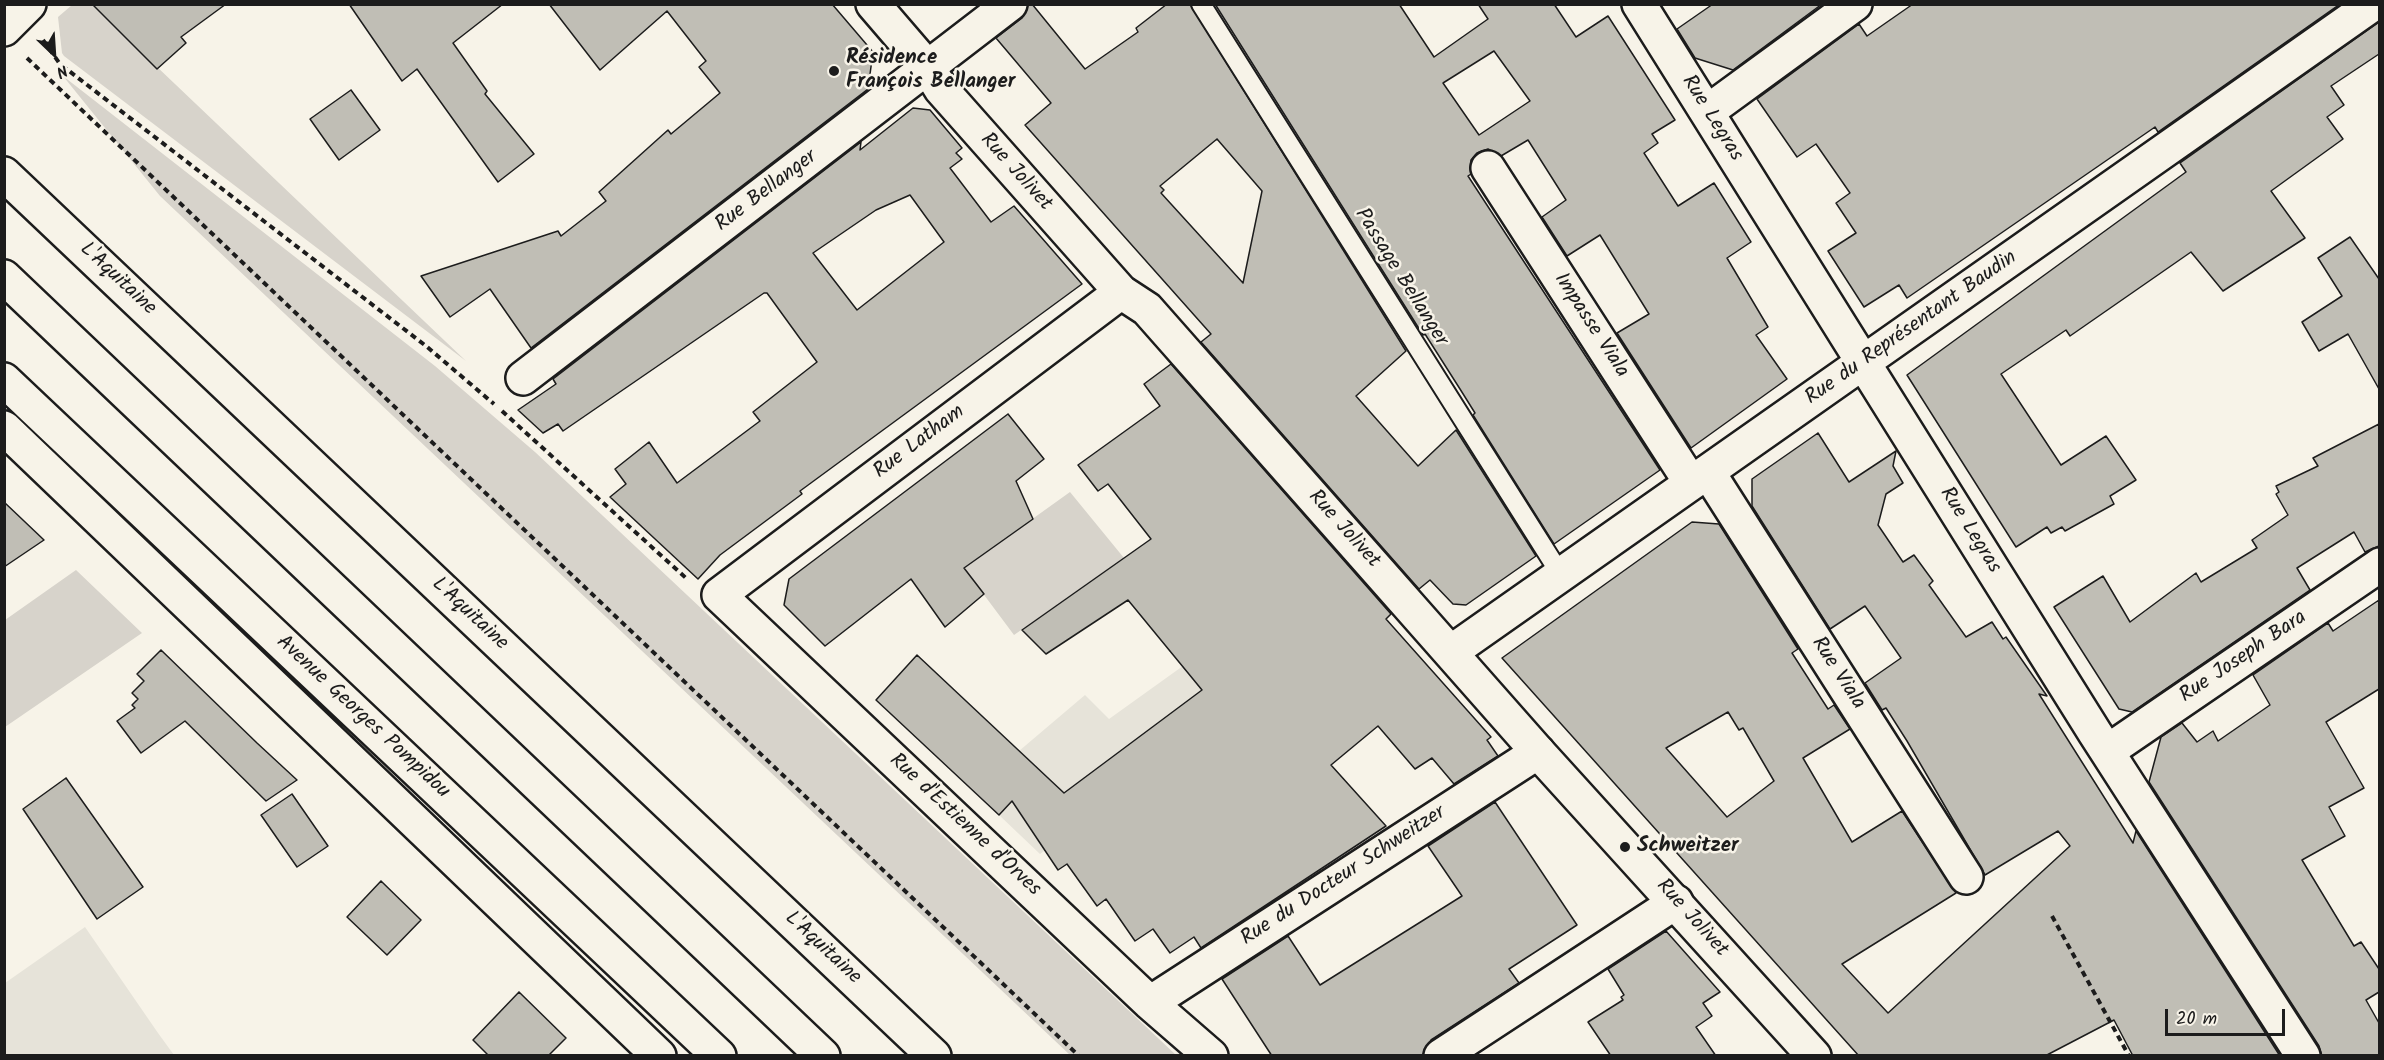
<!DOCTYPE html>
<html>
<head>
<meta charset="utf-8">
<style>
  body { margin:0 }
  #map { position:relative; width:2384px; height:1060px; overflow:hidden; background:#f7f3e8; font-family:Kalam,sans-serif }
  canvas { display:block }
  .frame { position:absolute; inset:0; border:6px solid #1c1c1c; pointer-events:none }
  .north { position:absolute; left:24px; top:24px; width:60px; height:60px; -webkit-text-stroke:4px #f7f3e8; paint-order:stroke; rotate:155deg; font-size:16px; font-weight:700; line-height:24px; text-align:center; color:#1c1c1c }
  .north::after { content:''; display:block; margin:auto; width:21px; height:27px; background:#1c1c1c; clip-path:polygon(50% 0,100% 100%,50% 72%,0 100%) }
  .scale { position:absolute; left:2165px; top:1009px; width:120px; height:27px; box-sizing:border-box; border:3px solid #1c1c1c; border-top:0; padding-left:8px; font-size:18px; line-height:21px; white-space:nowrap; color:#1c1c1c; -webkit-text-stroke:4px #f7f3e8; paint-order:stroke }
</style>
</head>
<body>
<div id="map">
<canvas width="2384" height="1060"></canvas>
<div class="frame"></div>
<div class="north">N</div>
<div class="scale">20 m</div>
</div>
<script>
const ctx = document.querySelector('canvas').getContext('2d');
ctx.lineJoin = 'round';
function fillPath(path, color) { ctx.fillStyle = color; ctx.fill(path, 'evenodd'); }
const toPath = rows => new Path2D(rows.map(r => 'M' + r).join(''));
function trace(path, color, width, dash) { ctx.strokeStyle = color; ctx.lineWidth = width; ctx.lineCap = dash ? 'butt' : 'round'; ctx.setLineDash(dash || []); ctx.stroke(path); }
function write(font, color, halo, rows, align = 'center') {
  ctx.font = font + ' Kalam,sans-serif'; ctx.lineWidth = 5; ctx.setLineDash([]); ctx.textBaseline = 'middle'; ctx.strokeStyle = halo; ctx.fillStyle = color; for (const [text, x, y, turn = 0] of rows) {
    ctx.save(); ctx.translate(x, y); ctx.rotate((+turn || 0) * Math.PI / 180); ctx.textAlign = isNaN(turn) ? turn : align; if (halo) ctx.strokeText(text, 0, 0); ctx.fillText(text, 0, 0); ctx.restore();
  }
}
fillPath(toPath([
  [1201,653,1241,704,1040,854,999,815,1038,770,1019,751,1085,695,1109,719],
  [85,927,158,1033,174,1055,5,1055,5,983]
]), '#e6e3d9');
fillPath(toPath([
  [72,5,92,5,466,361,64,56,62,53,58,17],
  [63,76,435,366,535,452,1176,1055,1070,1055,160,196],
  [1070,492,1124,558,1014,635,964,568],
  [76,570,142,633,5,727,5,620]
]), '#d7d3cb');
const building = toPath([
  [92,4,226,4,181,37,186,43,157,69,92,4],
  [349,4,503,4,453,43,487,91,485,94,534,154,498,182,417,69,402,81,349,4],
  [549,4,832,4,873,52,868,89,531,348,490,289,450,317,421,276,558,231,561,236,606,201,599,192,668,130,671,134,720,93,699,67,706,61,667,11,600,70,549,4],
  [1028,4,1032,4,1085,69,1138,32,1136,28,1167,4,1190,4,1406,351,1356,396,1418,466,1456,430,1536,556,1466,605,1453,604,1430,580,1419,589,1201,342,1211,334,1025,125,1051,103,996,38,1022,18,1028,4],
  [1217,139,1262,191,1243,283,1161,193,1164,190,1160,186,1217,139],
  [1215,4,1399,4,1434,57,1488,19,1478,4,1554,4,1576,37,1608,16,1675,120,1652,134,1658,143,1644,153,1678,206,1714,183,1751,242,1727,258,1768,327,1756,335,1787,379,1691,448,1617,333,1649,314,1600,235,1567,256,1542,217,1566,200,1528,140,1501,156,1488,149,1477,153,1471,160,1471,174,1468,176,1660,470,1554,544,1473,415,1475,413,1460,389,1425,334,1423,335,1215,4],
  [1494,51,1530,101,1479,135,1443,83,1494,51],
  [1713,4,1822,4,1733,70,1695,58,1677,29,1713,4],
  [1913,4,2340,4,2158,132,2155,127,1907,298,1899,285,1864,307,1828,251,1856,233,1836,203,1850,193,1816,144,1797,157,1757,99,1859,24,1867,36,1913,4],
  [2379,22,2379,54,2331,86,2344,105,2327,117,2343,139,2271,191,2305,238,2223,291,2191,252,2070,336,2066,330,2001,374,2061,465,2106,436,2136,480,2110,496,2114,504,2065,531,2062,527,2051,533,2047,527,2016,547,1907,375,2186,172,2180,163,2379,22],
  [351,90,380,130,339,160,310,119,351,90],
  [913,108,930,110,962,148,956,153,962,159,950,168,991,222,1014,206,1082,284,800,491,802,494,720,555,698,579,610,497,626,484,615,469,649,442,677,483,760,421,753,412,817,362,767,293,764,293,563,431,558,424,543,433,518,410,556,384,553,379,861,142,860,150,913,108],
  [910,195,944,242,857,310,813,253,876,210,910,195],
  [2350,237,2379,279,2379,389,2348,334,2319,351,2302,322,2342,296,2318,258,2350,237],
  [1171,364,1391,614,1386,619,1491,737,1487,740,1498,756,1454,784,1432,758,1415,769,1378,726,1331,765,1386,826,1201,948,1194,937,1170,953,1153,929,1135,941,1106,899,1097,906,1067,864,1058,870,1012,801,999,815,876,700,917,655,1064,793,1202,690,1128,600,1046,654,1022,630,1151,539,1108,484,1098,491,1078,465,1160,406,1144,384,1171,364],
  [1008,414,1044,459,1016,481,1033,519,964,568,984,594,945,627,911,579,825,646,784,605,789,579,1008,414],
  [2379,424,2379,546,2365,552,2354,532,2297,568,2310,590,2132,712,2119,709,2054,607,2103,576,2130,622,2196,573,2201,582,2257,548,2252,540,2288,515,2276,494,2279,492,2276,486,2318,466,2313,458,2379,424],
  [1818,433,1849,482,1896,451,1893,466,1903,483,1886,494,1878,525,1903,562,1914,555,1933,581,1929,585,1966,637,1992,622,2003,639,2006,637,2047,696,2039,694,2133,843,2136,831,2280,1056,2133,1056,2114,1020,2045,1056,1859,1056,1502,658,1692,522,1719,524,1798,649,1792,653,1828,709,1834,705,1850,729,1803,758,1852,842,1902,811,1956,893,1842,964,1888,1013,2070,846,2058,831,1985,875,1907,741,1886,708,1882,710,1865,683,1901,658,1865,606,1830,629,1752,506,1752,479,1818,433],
  [1728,712,1739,730,1743,728,1774,781,1727,817,1666,748,1728,712],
  [4,502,44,540,4,567,4,502],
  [2379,600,2379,689,2326,722,2364,788,2329,807,2345,836,2302,860,2354,946,2361,942,2379,969,2379,992,2366,1000,2379,1023,2379,1056,2322,1056,2319,1046,2149,782,2161,737,2182,723,2197,742,2213,731,2218,741,2270,705,2253,675,2328,623,2333,631,2379,600],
  [161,650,257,743,297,780,266,801,185,721,141,753,117,721,135,708,132,705,138,699,132,693,144,681,137,674,161,650],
  [66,778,143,887,97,919,23,809,66,778],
  [292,794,328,846,297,867,261,815,292,794],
  [1495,802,1577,925,1509,969,1519,983,1431,1040,1422,1056,1272,1056,1222,979,1288,936,1320,985,1462,896,1428,846,1495,802],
  [381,881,421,920,387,955,347,917,381,881],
  [1666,931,1720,992,1703,1003,1712,1016,1696,1027,1716,1056,1611,1056,1588,1022,1623,1000,1621,997,1624,995,1608,969,1666,931],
  [519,992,566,1038,548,1056,489,1056,473,1040,519,992]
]);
fillPath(building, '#c0beb5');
trace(building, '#1c1c1c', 1.5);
const service = toPath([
  [1201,4,1561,575]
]);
const minor = toPath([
  [1639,4,2095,733,2303,1056],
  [1707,112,1855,4],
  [1488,168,1691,483],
  [1121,292,719,595,1150,1003,1211,1056],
  [523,378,1010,4],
  [1708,472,1966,877],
  [1451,652,2373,4],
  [2108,751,2380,565],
  [1150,1003,1538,752],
  [1441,1056,1676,902]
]);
const tertiary = toPath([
  [873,4,928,68,941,89,1121,292,1147,309,1538,752,1814,1056],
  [4,29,29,4]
]);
const primary = toPath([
  [4,380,719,1056],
  [4,428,659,1056]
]);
const motorway = toPath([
  [4,174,934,1056],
  [4,277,823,1056]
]);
trace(service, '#1c1c1c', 22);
trace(minor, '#1c1c1c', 38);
trace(tertiary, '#1c1c1c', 38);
trace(primary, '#1c1c1c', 38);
trace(motorway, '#1c1c1c', 38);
trace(toPath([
  [43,40,60,64,426,346,494,404],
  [27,58,1079,1056],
  [502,411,687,579],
  [2052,916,2129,1056]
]), '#1c1c1c', 4, [6, 4.5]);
trace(service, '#f7f3e8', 18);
trace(minor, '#f7f3e8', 33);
trace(tertiary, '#f7f3e8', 33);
trace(primary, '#f7f3e8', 33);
trace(motorway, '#f7f3e8', 33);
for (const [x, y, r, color] of [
  [834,71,6,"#1c1c1c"],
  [1625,847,6,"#1c1c1c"]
]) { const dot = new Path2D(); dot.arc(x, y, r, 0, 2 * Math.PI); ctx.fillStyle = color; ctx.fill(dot); trace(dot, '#f7f3e8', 2); }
write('bold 21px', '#1c1c1c', '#f7f3e8', [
  ["Résidence",846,59],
  ["François Bellanger",846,83],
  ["Schweitzer",1637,847]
], 'left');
write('21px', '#1c1c1c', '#f7f3e8', [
  ["Rue Legras",1711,119,58],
  ["Rue Jolivet",1015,173,48],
  ["Rue Bellanger",767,192,-37],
  ["Passage Bellanger",1400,278,58],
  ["L'Aquitaine",117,280,43],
  ["Impasse Viala",1590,326,57],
  ["Rue du Représentant Baudin",1912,329,-35],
  ["Rue Latham",920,443,-37],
  ["Rue Jolivet",1343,530,48],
  ["Rue Legras",1969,531,58],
  ["L'Aquitaine",469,615,43],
  ["Rue Joseph Bara",2244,658,-34],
  ["Rue Viala",1837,674,57],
  ["Avenue Georges Pompidou",362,718,43],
  ["Rue d'Estienne d'Orves",964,826,43],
  ["Rue du Docteur Schweitzer",1344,877,-33],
  ["Rue Jolivet",1691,919,48],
  ["L'Aquitaine",822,949,43]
]);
</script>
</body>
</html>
